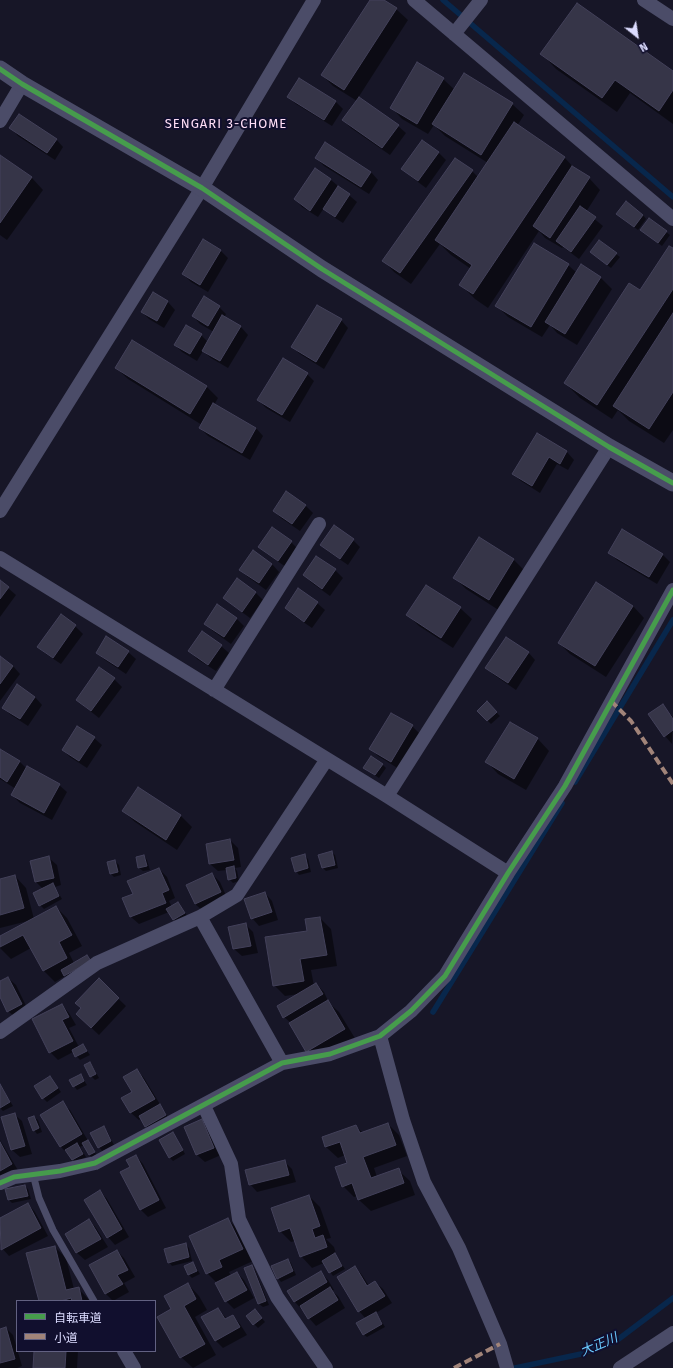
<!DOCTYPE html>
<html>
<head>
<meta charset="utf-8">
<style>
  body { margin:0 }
  #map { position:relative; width:673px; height:1368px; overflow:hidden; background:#171627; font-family:"Fira Sans","Noto Sans JP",sans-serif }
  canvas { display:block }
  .legend { position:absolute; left:16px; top:1300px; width:140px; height:52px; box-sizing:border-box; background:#110f2e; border:1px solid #626182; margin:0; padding:5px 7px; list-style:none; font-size:12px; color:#dcdcff }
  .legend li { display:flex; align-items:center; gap:8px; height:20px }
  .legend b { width:20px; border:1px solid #626182 }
  .north { position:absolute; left:617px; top:16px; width:40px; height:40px; -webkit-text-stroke:3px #110f2e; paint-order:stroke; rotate:150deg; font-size:11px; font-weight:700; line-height:16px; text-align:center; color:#dcdcff }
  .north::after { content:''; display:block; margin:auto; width:14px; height:18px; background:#dcdcff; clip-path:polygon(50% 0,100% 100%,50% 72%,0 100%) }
</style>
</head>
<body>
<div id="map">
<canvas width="673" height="1368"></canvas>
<ul class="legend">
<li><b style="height:5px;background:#469c4c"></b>自転車道</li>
<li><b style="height:5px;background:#a18479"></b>小道</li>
</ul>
<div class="north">N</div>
</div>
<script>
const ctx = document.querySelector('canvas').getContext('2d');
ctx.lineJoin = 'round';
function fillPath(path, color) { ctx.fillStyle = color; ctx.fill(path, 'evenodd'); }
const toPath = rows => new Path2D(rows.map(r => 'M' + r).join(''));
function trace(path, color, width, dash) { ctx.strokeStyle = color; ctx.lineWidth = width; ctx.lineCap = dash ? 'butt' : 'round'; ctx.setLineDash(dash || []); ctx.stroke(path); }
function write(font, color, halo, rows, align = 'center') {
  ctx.font = font + ' "Fira Sans","Noto Sans JP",sans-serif'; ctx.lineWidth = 4; ctx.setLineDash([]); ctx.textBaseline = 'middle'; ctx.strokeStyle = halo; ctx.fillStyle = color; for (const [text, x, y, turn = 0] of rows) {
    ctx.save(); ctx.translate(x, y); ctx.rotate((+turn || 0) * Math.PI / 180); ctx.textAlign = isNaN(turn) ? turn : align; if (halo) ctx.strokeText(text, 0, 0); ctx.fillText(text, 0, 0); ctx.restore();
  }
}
fillPath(toPath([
  [371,0,382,0,396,9,408,20,358,98,398,126,406,133,390,155,351,128,343,120,357,101,333,86,322,75],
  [542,54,673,72,673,124,630,93,617,112,556,69],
  [443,79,455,90,512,104,524,115,517,126,564,157,577,171,589,178,600,190,586,212,603,226,579,259,563,247,562,248,545,238,539,231,488,308,475,299,461,285,471,269,451,255,440,244,411,284,394,272,383,260,455,159,472,171,478,177,488,163,445,136,434,125,428,134,402,119,391,107],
  [288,97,335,101,343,109,332,126,296,104],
  [11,128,56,139,63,147,55,160,18,136],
  [422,141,439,153,446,160,426,188,410,176,403,168],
  [0,156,32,178,43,190,7,240,0,235],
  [316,158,371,172,378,180,369,194,324,166],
  [315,169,331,180,357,202,343,223,332,216,324,208,318,217,302,207,295,199],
  [643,215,646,219,638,230,621,217],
  [641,230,666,232,670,235,662,246],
  [203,240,221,251,228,258,208,292,191,282,183,274],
  [673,250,673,430,664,443,629,421,618,410,612,419,580,398,565,383],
  [616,254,620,257,611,268,594,255],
  [568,265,577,273,600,277,612,289,577,345,557,333,550,325,542,337,508,317,496,305],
  [153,293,168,302,175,310,164,328,149,319,142,312],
  [219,307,226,314,224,318,241,327,248,335,228,368,211,358,203,351,197,361,182,352,175,345,201,335,208,342,214,332,200,324,193,316],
  [341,320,348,328,324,369,300,354,292,347],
  [133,342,207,387,218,398,214,405,256,428,263,436,250,460,208,436,200,428,202,425,128,379,116,368],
  [307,374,314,381,290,422,266,408,258,400],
  [537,434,567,452,574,460,568,470,557,464,540,493,521,481,513,474],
  [305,505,313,513,300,531,281,518,274,511],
  [353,540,360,547,348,565,329,552,321,545],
  [291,542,298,549,286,567,267,554,260,547],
  [253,552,272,564,279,572,266,590,248,577,240,570],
  [610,553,662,554,670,562,657,584,617,560],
  [317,557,335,570,343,578,330,596,312,583,304,575],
  [513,559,525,571,500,611,466,589,455,578],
  [237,580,256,593,263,600,250,618,232,605,224,598],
  [0,581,16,595,0,617],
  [317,603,325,610,312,628,293,615,286,608],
  [633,606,644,618,606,677,570,654,559,643],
  [460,608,472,619,453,648,419,626,408,615],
  [61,616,75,626,83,634,61,664,46,654,38,647],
  [237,619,244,626,231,644,213,631,205,624],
  [221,646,229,653,216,671,197,659,190,651],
  [128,652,136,659,126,674,105,660,97,653],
  [528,652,535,660,516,690,494,675,487,668],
  [0,657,13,666,20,674,0,701],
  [100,669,114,679,122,687,99,718,85,707,77,700],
  [17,686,35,697,42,705,28,726,11,715,3,708],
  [487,703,500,716,491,724,478,711],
  [662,705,673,717,672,744,665,736],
  [510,723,538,739,549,751,526,790,498,774,487,762],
  [412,726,420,734,399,769,378,756,371,749],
  [94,738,102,745,87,768,70,757,63,750],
  [0,750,19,761,27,769,59,785,67,792,52,820,20,803,12,795,16,789,0,779],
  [382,764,386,768,379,778,364,768],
  [138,788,181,816,192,827,177,850,135,822,123,811],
  [230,840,238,848,241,867,235,868,237,871,239,881,233,883,229,879,227,870,218,871,210,864],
  [331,852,335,855,338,868,326,871,323,868],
  [304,855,308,859,311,872,299,875,296,871],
  [144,856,147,860,150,870,143,871,139,868],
  [49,858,57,865,61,885,55,887,62,899,44,909,40,905,43,889,36,882,31,862],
  [115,861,119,865,121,875,114,877,110,873],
  [159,869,167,877,175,898,169,901,172,907,178,903,188,917,177,923,169,912,139,924,131,917,134,895],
  [212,874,220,882,228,900,203,911,195,904],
  [15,876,26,888,34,919,56,907,67,918,82,946,69,953,74,963,87,956,91,959,69,979,65,976,55,982,43,970,31,948,11,959,0,948,0,937,28,921,0,928,0,880],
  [265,893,272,901,278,920,259,926,252,918],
  [320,918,331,929,337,966,311,970,314,986,316,984,324,992,329,1003,339,1012,356,1040,318,1063,307,1052,291,1023,284,1017,299,994,285,996,274,985,308,931],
  [245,924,253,932,258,953,242,956,234,949,230,927],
  [8,978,16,985,29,1012,16,1018,8,1011,0,995,0,982],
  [99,980,126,1006,99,1035,85,1022,82,1008],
  [62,1005,69,1013,76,1025,69,1028,79,1047,83,1045,90,1055,80,1060,73,1052,58,1060,50,1052],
  [90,1063,93,1067,99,1078,95,1080,91,1076,85,1065],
  [137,1070,144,1078,169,1119,150,1130,141,1119,139,1120,131,1113,123,1098,133,1092],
  [81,1076,87,1085,77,1090,70,1081],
  [50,1077,61,1092,47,1102,43,1098],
  [0,1085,13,1106,3,1111,0,1108],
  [62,1103,70,1110,97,1156,93,1158,89,1155,84,1145,80,1147,86,1157,76,1163,61,1147],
  [14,1114,22,1121,32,1154,20,1157,12,1150,2,1117],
  [34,1117,38,1120,42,1132,37,1134,34,1130],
  [202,1120,209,1128,221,1155,205,1162,197,1155,186,1127],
  [388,1124,399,1135,407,1156,374,1168,377,1177,398,1170,410,1181,415,1195,371,1211,359,1200,358,1196,354,1197,343,1186,348,1164,345,1155,338,1158,326,1147,323,1138,356,1126,363,1133],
  [103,1128,107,1131,114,1145,102,1151,99,1147],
  [173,1134,176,1137,185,1154,173,1161,169,1157],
  [0,1140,19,1172,0,1183],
  [136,1156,143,1164,166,1208,148,1217,140,1209,131,1167],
  [285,1162,292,1169,296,1182,257,1192,250,1184],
  [25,1186,28,1189,31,1199,12,1203,9,1200],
  [100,1191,107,1199,129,1237,115,1245,108,1237],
  [309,1196,320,1207,331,1238,326,1239,334,1247,337,1257,345,1269,333,1276,324,1263,312,1268,301,1256,295,1241,291,1242,280,1231],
  [28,1204,35,1212,48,1236,9,1256,0,1246,0,1219],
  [228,1219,239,1231,253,1261,229,1272,231,1276,237,1273,244,1280,254,1298,234,1309,226,1301,217,1283,207,1273],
  [89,1220,96,1228,108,1247,85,1260,77,1253,66,1234],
  [185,1244,189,1248,192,1261,172,1266,169,1262],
  [55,1247,66,1258,74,1289,78,1288,90,1301,40,1301],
  [117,1251,124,1258,135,1277,124,1283,129,1292,113,1301,105,1293],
  [288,1260,291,1263,296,1275,281,1282,278,1278],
  [193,1263,196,1267,200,1274,192,1278,189,1275,185,1267],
  [251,1266,255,1270,269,1305,263,1307,259,1304,245,1269],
  [355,1267,362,1275,369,1286,375,1282,383,1289,392,1303,376,1313,379,1317,385,1327,367,1337,363,1334,366,1319,359,1311],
  [320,1272,328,1280,334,1290,332,1291,338,1296,345,1308,316,1326,295,1302],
  [188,1284,199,1296,207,1310,195,1317,216,1355,193,1368,181,1357,173,1309],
  [218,1309,227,1319,233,1316,240,1324,247,1335,223,1348,216,1341],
  [255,1310,265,1322,258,1328,254,1324],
  [6,1328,13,1335,22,1366,17,1368,0,1368,0,1330],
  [35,1351,78,1351,77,1368,34,1368]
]), '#0007');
trace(toPath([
  [443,0,673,197],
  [575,782,673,620],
  [433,1012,562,803],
  [515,1368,581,1354,616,1341,673,1298]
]), '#08274c', 5.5);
const building = toPath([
  [370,0,384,0,397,8,344,90,321,75,370,0],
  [577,3,673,71,673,90,659,111,615,80,602,98,540,54,577,3],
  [417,62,444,78,417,124,390,108,417,62],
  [464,73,513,103,481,155,432,124,464,73],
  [299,78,336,101,324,120,287,97,299,78],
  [359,97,399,125,382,148,342,120,359,97],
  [19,114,57,139,47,153,9,128,19,114],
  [514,122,565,157,473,294,459,285,472,265,435,240,514,122],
  [422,140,439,152,418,181,401,169,422,140],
  [325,142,371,172,361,187,315,158,325,142],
  [0,155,32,177,0,223,0,155],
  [455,158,473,170,400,273,382,261,455,158],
  [572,166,590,177,550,238,533,226,572,166],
  [315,168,331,179,310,211,294,199,315,168],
  [338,186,350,194,335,217,323,209,338,186],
  [626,201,643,215,634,227,616,214,626,201],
  [580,206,596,217,571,252,556,241,580,206],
  [649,218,667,231,658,243,640,230,649,218],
  [203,239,221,250,200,285,182,274,203,239],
  [599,240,617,253,607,265,590,252,599,240],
  [534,243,569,264,531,327,495,306,534,243],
  [669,246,673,248,673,289,597,405,564,383,629,283,640,290,669,246],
  [581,264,601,277,565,334,545,322,581,264],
  [153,292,168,301,157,321,141,312,153,292],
  [204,296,220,306,208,326,192,316,204,296],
  [317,305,342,319,316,362,291,347,317,305],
  [673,313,673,392,649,429,613,406,673,313],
  [222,315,241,326,220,361,202,351,222,315],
  [186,325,202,334,190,354,174,345,186,325],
  [132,340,207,386,190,414,115,368,132,340],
  [283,358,308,373,282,415,257,400,283,358],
  [213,403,256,428,242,453,199,428,213,403],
  [537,433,567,451,560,464,549,457,532,486,512,474,537,433],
  [286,491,306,505,292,524,273,511,286,491],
  [334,525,354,539,340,559,320,545,334,525],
  [272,527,292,541,278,561,258,547,272,527],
  [622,529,663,554,649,577,608,553,622,529],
  [479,537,514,559,489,600,453,578,479,537],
  [253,550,272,564,259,583,239,570,253,550],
  [316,556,336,569,322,589,303,575,316,556],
  [237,578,256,592,242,612,223,598,237,578],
  [0,580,9,587,0,599,0,580],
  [596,582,633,606,595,666,558,643,596,582],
  [426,585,461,607,441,638,406,615,426,585],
  [298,588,318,602,304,622,285,608,298,588],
  [217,604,237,618,224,637,204,624,217,604],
  [61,614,76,625,53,658,37,647,61,614],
  [202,631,222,645,208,665,188,651,202,631],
  [106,636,129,651,118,667,96,653,106,636],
  [506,637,529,652,508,683,485,668,506,637],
  [0,656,13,666,0,684,0,656],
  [99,667,115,678,91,711,76,700,99,667],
  [17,684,35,697,20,719,2,708,17,684],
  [487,701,497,712,487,721,477,711,487,701],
  [663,704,673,719,673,730,664,737,648,714,663,704],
  [391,713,413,725,391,762,369,749,391,713],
  [510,722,538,738,514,779,485,762,510,722],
  [77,726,95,737,79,761,62,750,77,726],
  [0,749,20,761,7,782,0,777,0,749],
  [371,756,383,764,375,775,363,768,371,756],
  [27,766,60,784,44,813,11,795,27,766],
  [138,787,181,815,166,840,122,811,138,787],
  [230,839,234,860,209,864,206,844,230,839],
  [332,851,335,865,322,868,318,855,332,851],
  [305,854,308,868,295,872,291,858,305,854],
  [144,855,147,866,138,868,136,857,144,855],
  [49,856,54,878,35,882,30,861,49,856],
  [115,860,118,872,110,874,107,862,115,860],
  [234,866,236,878,228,880,226,868,234,866],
  [159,868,169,890,162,893,166,903,130,917,122,898,133,894,127,881,159,868],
  [212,873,221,892,195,904,186,885,212,873],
  [15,875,24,908,0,915,0,879,15,875],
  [53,883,59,896,39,906,33,893,53,883],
  [265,892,272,912,251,919,244,899,265,892],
  [178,902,185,913,173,920,166,909,178,902],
  [56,906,72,935,59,942,67,958,43,971,23,935,0,947,0,936,56,906],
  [320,917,327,955,300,959,304,981,273,986,265,937,307,931,305,919,320,917],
  [246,923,251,946,233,949,228,927,246,923],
  [87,955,91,961,64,976,61,970,87,955],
  [8,977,22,1004,7,1012,0,997,0,981,8,977],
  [99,978,119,998,91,1028,76,1014,81,1008,75,1003,99,978],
  [316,983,323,994,283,1018,277,1006,316,983],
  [328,1000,345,1029,306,1052,289,1023,328,1000],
  [62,1004,69,1017,62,1020,73,1041,49,1053,32,1019,62,1004],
  [83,1044,87,1051,75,1057,72,1050,83,1044],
  [90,1062,96,1074,90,1077,84,1065,90,1062],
  [137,1069,155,1099,130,1113,121,1098,132,1092,123,1077,137,1069],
  [81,1074,84,1081,73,1087,69,1080,81,1074],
  [50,1076,58,1088,42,1099,34,1086,50,1076],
  [0,1084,10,1102,0,1108,0,1084],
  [63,1101,82,1134,60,1147,40,1115,63,1101],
  [160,1104,166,1115,145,1127,139,1116,160,1104],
  [15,1113,25,1146,11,1150,1,1117,15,1113],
  [34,1116,39,1128,33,1131,28,1118,34,1116],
  [202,1119,214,1148,196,1155,184,1127,202,1119],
  [388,1123,396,1145,363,1157,371,1178,399,1168,404,1183,358,1200,352,1183,342,1187,335,1167,347,1163,340,1142,325,1147,322,1137,356,1125,360,1133,388,1123],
  [104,1126,111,1141,98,1148,90,1133,104,1126],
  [173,1132,183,1150,169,1158,159,1140,173,1132],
  [88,1140,95,1152,89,1155,82,1143,88,1140],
  [0,1142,12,1164,0,1171,0,1142],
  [77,1143,83,1154,72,1160,65,1150,77,1143],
  [136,1155,159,1200,140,1210,120,1172,130,1167,126,1160,136,1155],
  [285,1160,289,1175,249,1185,245,1170,285,1160],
  [25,1185,28,1196,8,1200,5,1189,25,1185],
  [100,1190,122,1229,107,1238,84,1200,100,1190],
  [309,1195,320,1226,312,1229,315,1238,323,1235,327,1247,300,1257,290,1228,279,1232,271,1208,309,1195],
  [28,1203,41,1228,1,1250,0,1218,28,1203],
  [228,1218,243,1249,219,1260,222,1267,206,1274,189,1236,228,1218],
  [89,1219,101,1239,76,1253,65,1234,89,1219],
  [186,1243,189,1257,168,1263,164,1249,186,1243],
  [55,1246,66,1290,79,1287,82,1301,72,1301,71,1298,61,1301,39,1301,26,1253,55,1246],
  [117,1250,128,1270,117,1275,123,1284,105,1294,89,1265,117,1250],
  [335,1253,342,1266,329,1273,322,1261,335,1253],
  [288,1259,293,1271,277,1279,271,1266,288,1259],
  [193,1262,197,1271,188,1275,184,1266,193,1262],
  [252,1265,266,1301,258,1304,244,1268,252,1265],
  [355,1266,367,1286,375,1281,385,1296,358,1312,337,1277,355,1266],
  [321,1271,327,1282,294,1302,287,1291,321,1271],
  [237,1272,247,1290,225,1302,215,1283,237,1272],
  [188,1283,196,1299,184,1306,205,1344,180,1358,157,1317,171,1309,164,1296,188,1283],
  [330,1287,338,1300,308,1319,300,1306,330,1287],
  [218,1308,225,1319,233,1315,240,1327,215,1341,201,1317,218,1308],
  [255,1309,262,1318,253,1325,246,1316,255,1309],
  [376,1312,382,1324,363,1335,356,1323,376,1312],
  [6,1327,15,1359,0,1363,0,1329,6,1327],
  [34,1351,66,1351,65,1368,33,1368,34,1351]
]);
fillPath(building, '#363548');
trace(building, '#43415a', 1);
trace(toPath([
  [33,1174,39,1198,53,1230,94,1301]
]), '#4b4c68', 7);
trace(toPath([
  [414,0,673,219],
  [644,0,673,19],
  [454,34,481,0],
  [0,121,22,84],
  [0,511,202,188,314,0],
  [0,558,387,796,508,873],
  [214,690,319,524],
  [387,796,609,447],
  [200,917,282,1063],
  [0,1032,97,963,200,917,237,895,327,759],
  [380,1036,403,1120,424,1182,459,1248,500,1344,507,1368],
  [204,1106,231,1164,239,1219,277,1297,326,1368],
  [0,1183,14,1177,60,1171,95,1163,282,1063,330,1054,380,1036,411,1011,445,976,508,873,565,786,673,590],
  [124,1351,134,1368],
  [620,1368,673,1333]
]), '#4b4c68', 14);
trace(toPath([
  [0,69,22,84,202,188,322,269,609,447,673,483]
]), '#4b4c68', 17);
trace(toPath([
  [611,701,631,721,673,784],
  [454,1368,500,1344]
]), '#a18479', 4, [8, 4]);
trace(toPath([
  [0,69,22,84,202,188,322,269,609,447,673,483],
  [0,1183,14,1177,60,1171,95,1163,282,1063,330,1054,380,1036,411,1011,445,976,508,873,565,786,673,590]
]), '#469c4c', 5);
ctx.letterSpacing = '1px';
write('13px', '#ffdef7', '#110f2e', [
  ["SENGARI 3-CHOME",226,124]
]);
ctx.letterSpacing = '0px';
write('italic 13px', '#6acaff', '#110f2e', [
  ["大正川",599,1345,-23]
]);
</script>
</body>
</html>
